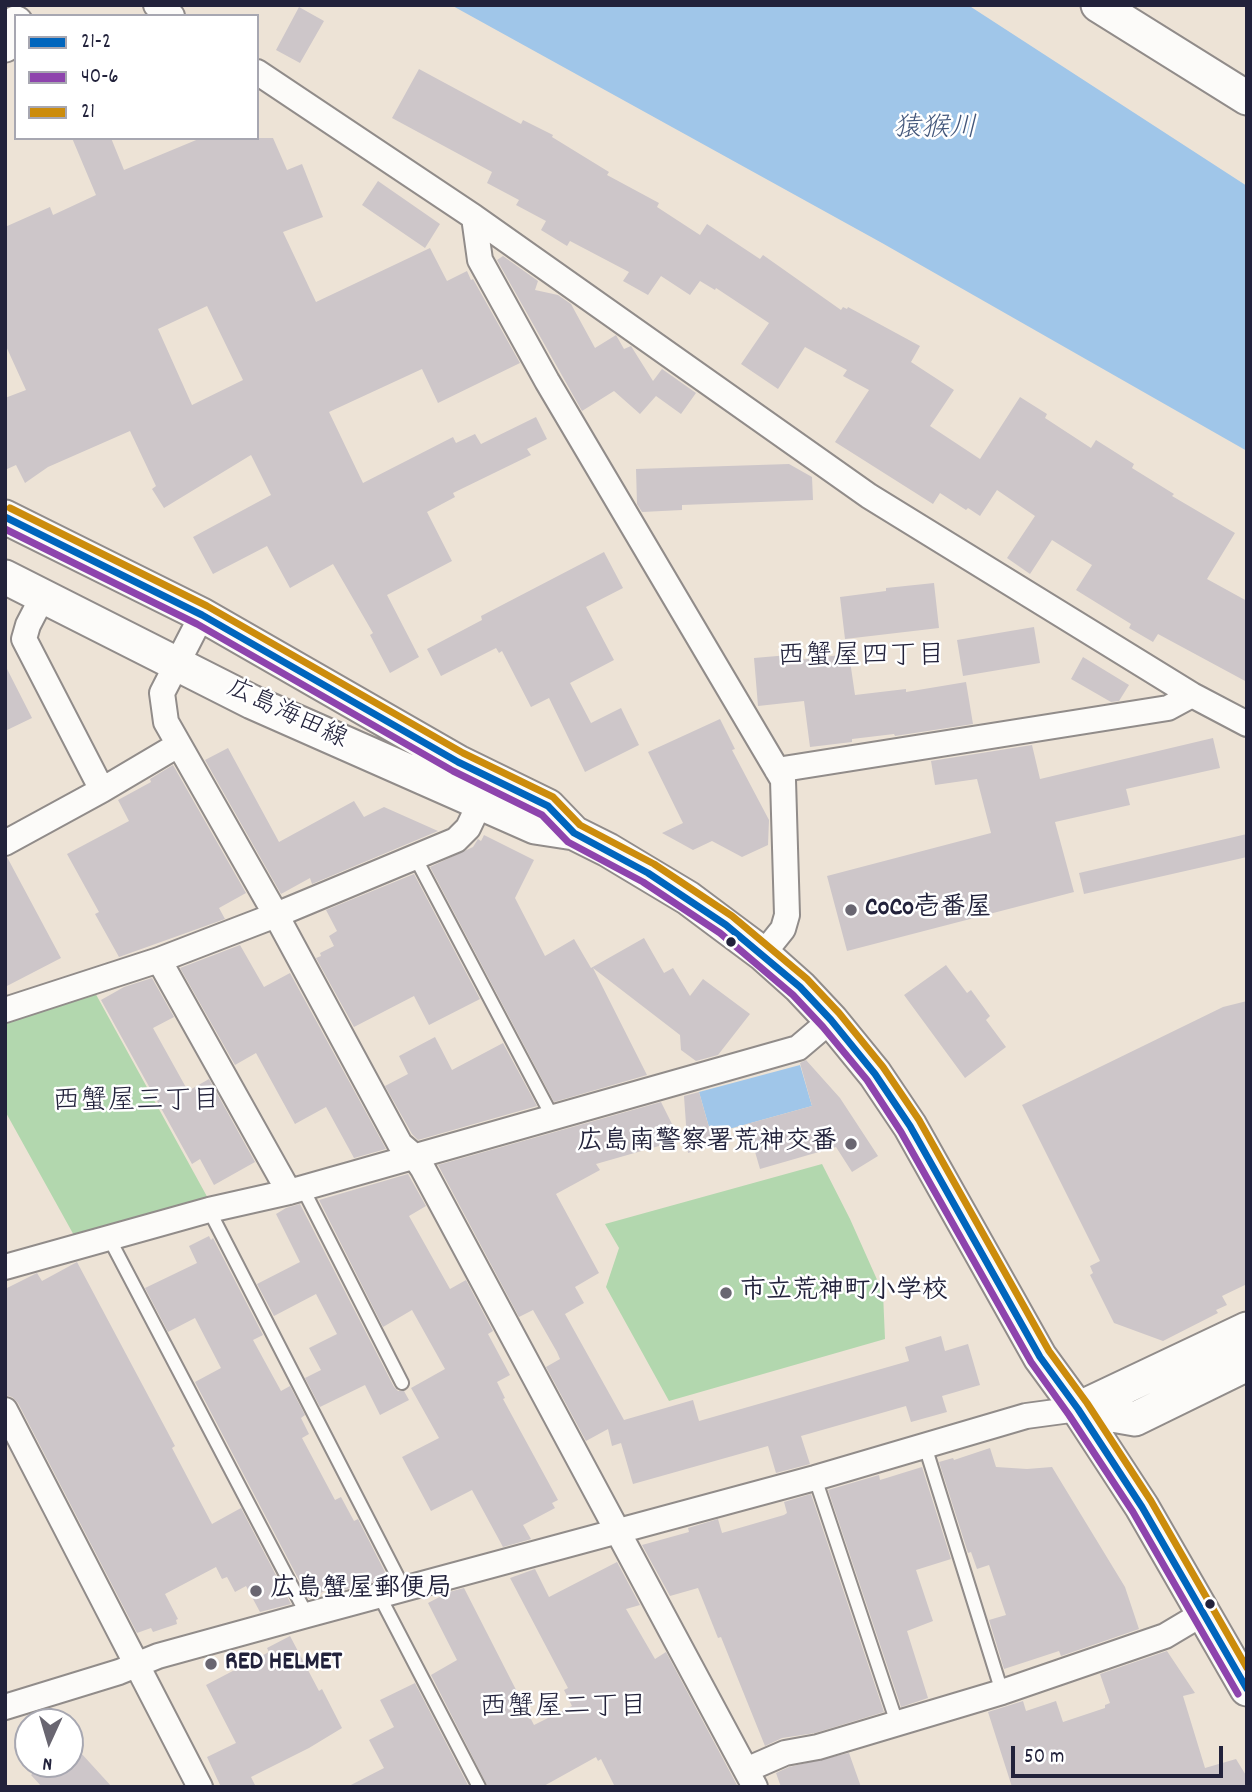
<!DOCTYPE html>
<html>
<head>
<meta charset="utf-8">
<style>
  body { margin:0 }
  #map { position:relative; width:1252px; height:1792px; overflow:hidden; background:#ede3d6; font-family:Dekko,sans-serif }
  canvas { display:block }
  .frame { position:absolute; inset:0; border:7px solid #22223b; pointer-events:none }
  .legend { position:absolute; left:14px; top:14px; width:245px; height:126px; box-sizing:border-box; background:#fff; border:2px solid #a7a7b1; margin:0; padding:9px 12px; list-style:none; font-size:21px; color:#22223b }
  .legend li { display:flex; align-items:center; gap:14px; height:35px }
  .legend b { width:35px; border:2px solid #a7a7b1 }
  .north { position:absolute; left:14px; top:1708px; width:70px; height:70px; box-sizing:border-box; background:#fff; border:2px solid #a7a7b1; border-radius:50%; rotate:184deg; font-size:19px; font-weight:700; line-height:28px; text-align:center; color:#22223b }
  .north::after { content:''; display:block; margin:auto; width:24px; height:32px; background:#696671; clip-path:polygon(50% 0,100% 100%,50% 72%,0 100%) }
  .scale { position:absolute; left:1011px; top:1746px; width:212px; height:32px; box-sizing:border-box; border:4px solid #22223b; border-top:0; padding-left:9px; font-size:21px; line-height:24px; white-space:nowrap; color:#22223b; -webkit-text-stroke:5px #fff; paint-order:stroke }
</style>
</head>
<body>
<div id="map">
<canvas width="1252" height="1792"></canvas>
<div class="frame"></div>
<ul class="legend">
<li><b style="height:9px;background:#0065bd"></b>21-2</li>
<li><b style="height:9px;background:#8e44ad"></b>40-6</li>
<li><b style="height:9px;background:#cc8c0c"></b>21</li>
</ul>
<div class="north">N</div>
<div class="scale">50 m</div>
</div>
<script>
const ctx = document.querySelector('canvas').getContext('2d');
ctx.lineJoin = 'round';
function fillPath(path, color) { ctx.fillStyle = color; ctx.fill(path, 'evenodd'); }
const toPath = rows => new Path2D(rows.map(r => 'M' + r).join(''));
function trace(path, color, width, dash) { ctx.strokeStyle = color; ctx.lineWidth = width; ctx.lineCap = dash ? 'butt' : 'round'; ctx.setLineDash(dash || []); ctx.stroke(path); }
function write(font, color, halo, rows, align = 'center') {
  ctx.font = font + ' Dekko,"Klee One",sans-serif'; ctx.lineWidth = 5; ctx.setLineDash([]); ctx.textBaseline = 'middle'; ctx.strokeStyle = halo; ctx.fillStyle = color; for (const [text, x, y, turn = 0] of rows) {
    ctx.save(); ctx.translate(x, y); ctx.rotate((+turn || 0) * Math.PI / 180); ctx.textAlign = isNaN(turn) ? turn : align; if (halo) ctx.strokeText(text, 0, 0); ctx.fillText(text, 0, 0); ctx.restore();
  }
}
fillPath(toPath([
  [93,989,210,1202,76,1239,5,1111,5,1018],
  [822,1164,850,1219,883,1293,885,1339,669,1401,606,1287,619,1248,605,1224]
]), '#b2d7ae');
fillPath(toPath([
  [451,5,968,5,1247,186,1247,451,882,243],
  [800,1065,812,1106,711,1134,699,1092]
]), '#a0c6e9');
fillPath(toPath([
  [299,7,324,21,300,63,276,50],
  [419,69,521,124,523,120,553,135,552,137,609,172,607,175,659,203,657,207,700,235,707,224,760,259,763,255,841,310,843,307,847,309,848,307,920,346,911,362,954,390,930,426,980,459,1020,397,1047,414,1045,418,1091,448,1096,440,1134,464,1132,468,1174,494,1172,496,1235,533,1207,579,1247,601,1247,682,1158,634,1153,642,1129,628,1131,624,1076,590,1092,565,1052,540,1030,574,1007,558,1035,516,997,490,980,516,968,508,966,510,940,493,933,504,835,442,869,390,843,376,847,370,805,347,778,389,741,364,769,323,716,288,715,290,700,281,690,295,661,276,648,295,623,281,629,272,570,241,567,246,541,230,546,221,516,205,519,200,487,183,492,172,392,118],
  [72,138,111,138,124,170,201,138,273,138,287,170,302,164,323,217,283,232,316,302,430,248,447,281,467,271,471,280,473,279,520,363,438,403,422,369,329,412,363,483,453,437,456,443,475,434,481,444,536,417,547,439,527,449,531,455,453,493,455,497,427,512,452,561,387,595,419,657,390,673,370,635,373,633,333,564,290,588,267,546,213,574,193,537,271,495,251,455,164,508,152,489,156,486,130,431,48,467,25,483,16,465,5,470,5,398,26,390,5,344,5,227,50,207,53,215,96,195],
  [207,306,243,380,192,405,158,329],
  [378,181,440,224,425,248,362,205],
  [503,256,538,281,535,290,558,295,571,304,595,348,616,335,624,349,631,346,653,381,662,369,696,393,681,414,656,396,640,414,614,391,582,411,497,260],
  [789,464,812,477,813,500,682,505,682,510,642,512,637,504,636,469],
  [604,552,623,588,586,607,614,660,570,683,591,723,621,708,639,745,585,772,549,698,531,707,502,651,499,653,496,648,441,676,427,649,482,620,481,616],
  [934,583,939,628,845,639,840,597,886,591,886,588],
  [1034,627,1040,663,963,676,957,640],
  [849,654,855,695,906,689,906,692,966,682,973,724,895,736,894,734,852,739,852,742,810,747,804,701,758,706,754,658,789,655,790,661],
  [1083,657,1129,685,1119,701,1111,702,1071,679],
  [5,665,32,718,5,731],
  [720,719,735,749,732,750,769,820,768,845,742,857,712,841,693,850,662,833,683,823,648,752],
  [1213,738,1220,768,1126,789,1130,805,1055,822,1074,892,847,951,827,876,991,833,977,779,935,785,931,761,1032,745,1040,779],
  [228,748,279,842,354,801,364,817,384,807,438,831,312,884,310,878,281,894,205,760],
  [173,765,246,893,219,908,225,919,119,957,95,914,99,912,67,854,129,821,118,800,151,782,150,779],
  [1247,834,1247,857,1084,894,1079,873],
  [484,835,534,860,515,898,545,956,574,939,591,968,644,938,664,973,673,968,690,996,703,979,750,1014,718,1055,696,1061,681,1050,680,1035,593,968,647,1075,554,1102,430,867,473,847,478,839,481,841],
  [7,857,61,958,5,987,5,858],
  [414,874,480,999,429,1025,414,996,354,1027,316,958,321,956,320,953,334,946,329,936,337,931,326,910],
  [240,945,264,987,290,973,386,1149,354,1158,326,1107,295,1124,256,1053,235,1065,180,968],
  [946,965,967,993,971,990,990,1016,986,1020,1006,1047,965,1078,904,995],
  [152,978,174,1017,153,1028,188,1091,209,1079,255,1162,214,1185,200,1159,192,1164,101,1000,124,987],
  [1247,1001,1247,1284,1222,1296,1227,1305,1216,1310,1218,1313,1163,1341,1114,1323,1090,1275,1093,1273,1090,1266,1100,1261,1022,1105,1223,1007],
  [435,1037,452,1070,503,1043,537,1106,418,1140,412,1134,385,1086,408,1074,399,1056],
  [806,1060,840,1098,878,1156,852,1172,836,1147,760,1169,747,1124,812,1106,800,1063],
  [699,1092,714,1145,688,1153,684,1096],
  [661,1102,680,1140,596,1164,600,1170,556,1194,599,1273,575,1287,584,1303,565,1314,624,1420,693,1400,699,1421,909,1361,905,1347,941,1336,945,1351,968,1344,980,1385,942,1396,947,1412,911,1422,906,1406,801,1436,810,1464,776,1473,768,1446,633,1484,621,1443,612,1446,608,1429,586,1441,546,1367,560,1359,557,1352,533,1310,519,1317,438,1165],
  [408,1174,426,1206,409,1216,450,1289,466,1280,493,1331,488,1334,510,1375,497,1382,505,1398,503,1399,558,1500,552,1503,555,1508,523,1525,531,1539,528,1540,503,1547,472,1490,431,1511,402,1457,439,1438,411,1388,445,1369,412,1310,383,1327,319,1200],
  [300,1204,394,1387,398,1391,404,1391,409,1400,380,1415,365,1385,320,1407,305,1378,321,1370,309,1348,337,1334,316,1294,274,1316,257,1284,300,1262,276,1214,286,1208],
  [209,1236,211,1240,213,1238,263,1335,253,1340,281,1391,290,1386,305,1415,301,1418,309,1434,302,1438,335,1500,341,1497,354,1521,358,1519,388,1578,340,1591,336,1585,309,1599,195,1382,221,1368,195,1318,168,1332,145,1288,197,1263,189,1246],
  [77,1262,175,1446,172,1448,212,1524,241,1508,291,1604,260,1612,246,1586,235,1592,227,1577,222,1579,216,1567,165,1594,178,1619,176,1620,177,1624,153,1632,151,1628,137,1633,18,1403,12,1397,5,1395,5,1289,37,1273,42,1281],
  [990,1448,996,1467,1027,1469,1052,1467,1125,1587,1139,1629,1061,1656,1059,1651,1004,1669,989,1620,1006,1615,989,1565,977,1569,971,1552,968,1553,939,1462,953,1458,954,1460],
  [922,1467,951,1559,916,1570,933,1621,907,1631,928,1698,901,1707,828,1490,879,1475,880,1480],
  [811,1494,884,1712,815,1733,782,1738,765,1746,721,1637,718,1638,698,1588,670,1596,642,1545,689,1532,688,1528,718,1519,722,1533,784,1515,787,1513,784,1502],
  [617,1562,640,1605,626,1609,655,1659,666,1652,738,1787,615,1787,601,1759,598,1761,596,1757,542,1787,488,1787,431,1675,457,1660,428,1603,449,1592,464,1588,534,1725,572,1706,564,1690,568,1688,510,1578,535,1569,549,1597],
  [290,1636,319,1691,322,1689,342,1728,309,1748,251,1777,256,1787,221,1787,207,1757,236,1743,206,1685,269,1652,267,1648],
  [1167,1651,1195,1693,1183,1696,1205,1768,1236,1759,1247,1777,1247,1787,1012,1787,988,1712,1023,1701,1026,1711,1056,1701,1063,1722,1105,1708,1105,1705,1110,1703,1100,1674],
  [415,1683,469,1787,347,1787,384,1768,369,1740,394,1727,380,1700],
  [70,1741,112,1787,42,1787,31,1775,43,1764,70,1764],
  [849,1753,861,1787,781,1787,776,1773,789,1767]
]), '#cdc6c9');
const lane = toPath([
  [415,857,552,1116],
  [302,1187,402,1383],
  [209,1210,404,1589],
  [109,1238,307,1615],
  [925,1446,1002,1692],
  [815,1478,897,1723],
  [379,1595,479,1787]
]);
const street = toPath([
  [156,5,172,16],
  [257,72,474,217,869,496,1192,695,1247,724],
  [474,217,480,260,547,381,783,780,787,915,783,929,763,954],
  [202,615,162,693,166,722,276,915,400,1144,414,1156,423,1169,755,1787],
  [777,770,1168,708,1192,695],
  [102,790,178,745],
  [5,843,102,790,24,639,28,625,43,596],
  [159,960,289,1192],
  [5,1010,159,960,276,915,456,840,468,828,486,790],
  [5,1267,209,1210,289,1192,798,1048,831,1020],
  [5,1410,200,1787],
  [5,1707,119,1672,158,1656,307,1615,815,1478,1026,1416,1078,1409],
  [746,1770,785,1753,818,1747,1002,1692,1165,1636,1202,1614]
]);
const secondary = toPath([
  [1098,5,1247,98],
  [5,45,16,23],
  [5,517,202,615,458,762,548,806,574,833],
  [5,577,252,702,535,827,574,833,608,850,688,898,763,954,800,987,831,1020,875,1074,910,1126,1040,1357,1078,1409,1142,1507,1247,1689],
  [1078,1409,1247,1329],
  [1078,1409,1135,1419,1247,1364]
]);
trace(lane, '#918c8a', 16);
trace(street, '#918c8a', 28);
trace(secondary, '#918c8a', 37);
trace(lane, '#fcfbf9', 12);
trace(street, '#fcfbf9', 24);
trace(secondary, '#fcfbf9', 33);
trace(toPath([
  [5,517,202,615,458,762,548,806,574,833,648,873,726,925,800,987,831,1020,875,1074,910,1126,1040,1357,1078,1409,1142,1507,1247,1689]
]), '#0065bd', 7);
trace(toPath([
  [5,529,197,624,453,771,542,815,568,842,643,882,720,933,793,995,823,1027,867,1080,901,1132,1031,1362,1069,1415,1133,1512,1238,1694]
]), '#8e44ad', 7);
trace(toPath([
  [10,508,207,606,463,753,553,797,580,825,654,864,732,916,807,979,839,1013,883,1067,919,1120,1049,1351,1087,1403,1151,1501,1247,1668]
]), '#cc8c0c', 7);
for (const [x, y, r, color] of [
  [851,910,7,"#696671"],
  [731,942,6,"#22223b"],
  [851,1144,7,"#696671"],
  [726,1293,7,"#696671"],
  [256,1591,7,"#696671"],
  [1210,1604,6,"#22223b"],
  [211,1664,7,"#696671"]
]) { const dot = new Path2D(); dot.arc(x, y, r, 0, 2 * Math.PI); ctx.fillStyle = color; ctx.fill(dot); trace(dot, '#fff', 2.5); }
write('26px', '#22223b', '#fff', [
  ["広島海田線",286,716,25]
]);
write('bold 26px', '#22223b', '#fff', [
  ["CoCo壱番屋",865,910],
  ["広島南警察署荒神交番",837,1144,"right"],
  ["市立荒神町小学校",740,1293],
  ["広島蟹屋郵便局",270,1591],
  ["RED HELMET",225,1664]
], 'left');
write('italic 28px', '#43577b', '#fff', [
  ["猿猴川",935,131]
]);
write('28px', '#22223b', '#fff', [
  ["西蟹屋四丁目",861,659],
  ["西蟹屋三丁目",136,1104],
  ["西蟹屋二丁目",563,1710]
]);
</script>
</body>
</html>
